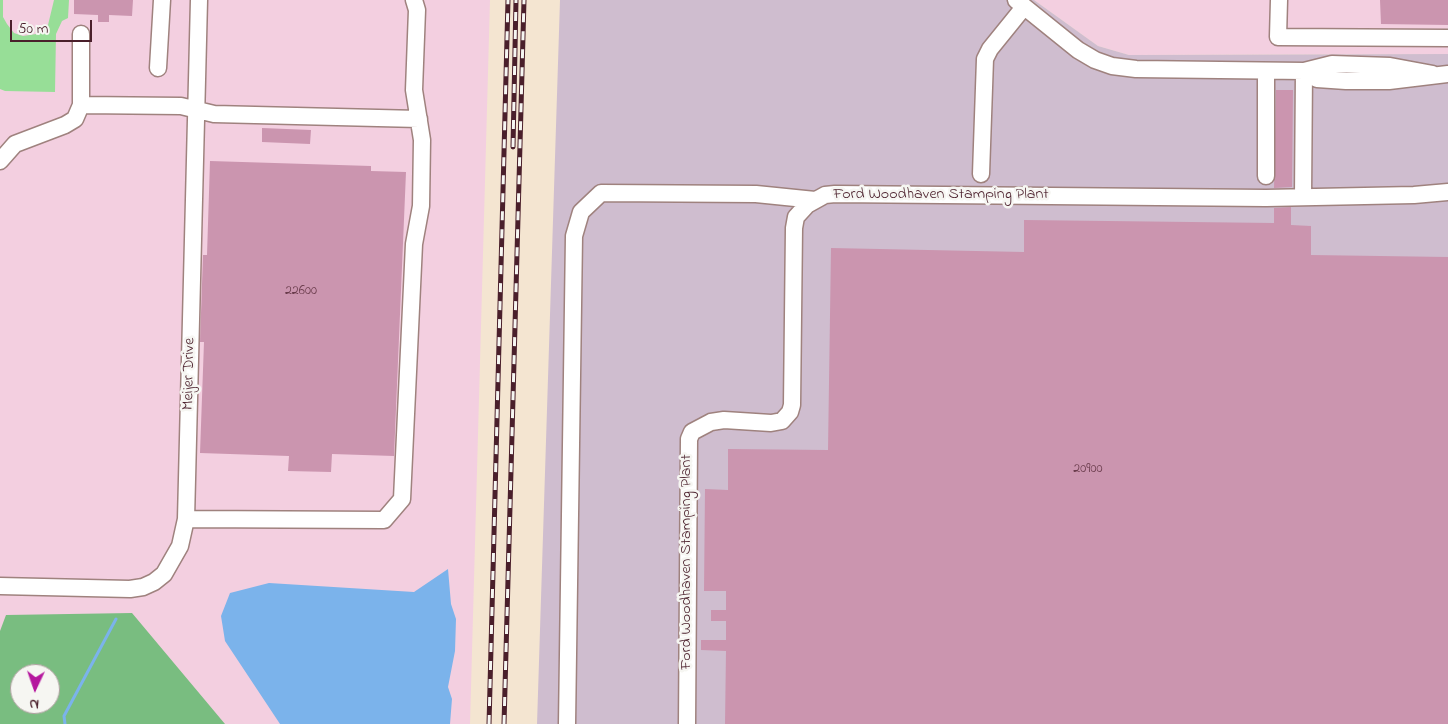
<!DOCTYPE html>
<html>
<head>
<meta charset="utf-8">
<style>
  body { margin:0 }
  #map { position:relative; width:1448px; height:724px; overflow:hidden; background:#f4e5d1; font-family:"Indie Flower",sans-serif }
  canvas { display:block }
  .north { position:absolute; left:10px; top:664px; width:50px; height:50px; box-sizing:border-box; background:#f6f6f2; border:1px solid #b1a0a2; border-radius:50%; rotate:183deg; font-size:14px; font-weight:700; line-height:20px; text-align:center; color:#4a1f2b }
  .north::after { content:''; display:block; margin:auto; width:18px; height:22px; background:#b5179e; clip-path:polygon(50% 0,100% 100%,50% 72%,0 100%) }
  .scale { position:absolute; left:10px; top:20px; width:82px; height:22px; box-sizing:border-box; border:2px solid #4a1f2b; border-top:0; padding-left:6px; font-size:15px; line-height:18px; white-space:nowrap; color:#4a1f2b; -webkit-text-stroke:4px #f6f6f2; paint-order:stroke }
</style>
</head>
<body>
<div id="map">
<canvas width="1448" height="724"></canvas>
<div class="north">N</div>
<div class="scale">50 m</div>
</div>
<script>
const ctx = document.querySelector('canvas').getContext('2d');
ctx.lineJoin = 'round';
function fillPath(path, color) { ctx.fillStyle = color; ctx.fill(path, 'evenodd'); }
const toPath = rows => new Path2D(rows.map(r => 'M' + r).join(''));
function trace(path, color, width, dash) { ctx.strokeStyle = color; ctx.lineWidth = width; ctx.lineCap = dash ? 'butt' : 'round'; ctx.setLineDash(dash || []); ctx.stroke(path); }
function write(font, color, halo, rows, align = 'center') {
  ctx.font = font + ' "Indie Flower",sans-serif'; ctx.lineWidth = 5; ctx.setLineDash([]); ctx.textBaseline = 'middle'; ctx.strokeStyle = halo; ctx.fillStyle = color; for (const [text, x, y, turn = 0] of rows) {
    ctx.save(); ctx.translate(x, y); ctx.rotate((+turn || 0) * Math.PI / 180); ctx.textAlign = isNaN(turn) ? turn : align; if (halo) ctx.strokeText(text, 0, 0); ctx.fillText(text, 0, 0); ctx.restore();
  }
}
fillPath(toPath([
  [0,0,490,0,470,724,0,724],
  [20,674,50,674,50,704,20,704],
  [1034,0,1448,0,1448,54,1129,55,1098,46]
]), '#f3cfe0');
fillPath(toPath([
  [560,0,1034,0,1098,46,1129,55,1448,54,1448,724,537,724]
]), '#cfbdcf');
fillPath(toPath([
  [0,0,3,0,3,17,7,24,14,33,23,36,36,34,48,25,54,0,69,0,68,18,62,21,56,34,55,92,5,91,0,89]
]), '#97de97');
fillPath(toPath([
  [132,613,225,724,0,724,0,631,6,615],
  [20,674,50,674,50,704,20,704]
]), '#79bd80');
fillPath(toPath([
  [448,569,451,604,456,619,455,651,448,687,452,699,450,724,280,724,225,641,221,616,230,593,269,583,414,592]
]), '#7bb3eb');
trace(toPath([
  [65,724,64,716,116,619]
]), '#7bb3eb', 3);
fillPath(toPath([
  [74,0,133,0,132,16,109,15,109,22,98,22,98,15,74,14],
  [1380,0,1448,0,1448,25,1381,24],
  [1276,90,1293,90,1292,187,1274,188],
  [262,128,311,130,310,144,262,142],
  [210,161,371,166,371,171,406,172,394,456,332,454,331,472,288,471,289,456,200,453,204,342,200,342,203,255,207,255],
  [1291,207,1291,225,1311,226,1311,255,1448,257,1448,724,725,724,726,651,701,650,701,640,726,640,726,621,711,621,711,610,726,610,726,591,704,591,705,489,728,490,728,449,828,450,831,248,1024,252,1024,220,1274,223,1274,208]
]), '#cb95af');
const minor = toPath([
  [1016,0,1078,50,1095,60,1112,66,1136,69,1304,71,1332,64,1390,66,1433,74],
  [1279,0,1278,37,1448,38],
  [158,68,162,0],
  [1304,71,1317,79,1346,81,1389,81,1448,74],
  [81,105,81,34],
  [0,161,15,144,65,125,75,119,81,105,181,106,214,114,419,119],
  [981,174,985,59,990,49,1024,7],
  [1266,176,1266,71],
  [1303,197,1304,71],
  [186,519,384,520,402,499,414,244,421,206,422,140,414,90,417,10,414,0],
  [0,586,130,589,143,587,154,582,164,574,180,546,186,519,199,0],
  [567,724,574,236,581,212,601,193,756,194,815,200],
  [687,724,689,439,692,432,711,422,724,420,771,423,782,421,790,412,792,405,794,228,796,217,807,205,825,195,835,194,1266,198,1414,195,1448,192]
]);
trace(minor, '#9f827e', 19);
trace(minor, '#fff', 16);
const rail = toPath([
  [513,147,516,0],
  [489,724,508,0],
  [504,724,524,0]
]);
trace(rail, '#4a1f2b', 5);
trace(rail, '#f6f6f2', 3, [9]);
write('14px', '#6a3c4c', null, [
  ["22600",301,292],
  ["20900",1088,470]
]);
write('16px', '#4a1f2b', '#f6f6f2', [
  ["Ford Woodhaven Stamping Plant",941,195],
  ["Meijer Drive",190,374,-89],
  ["Ford Woodhaven Stamping Plant",687,562,-90]
]);
</script>
</body>
</html>
